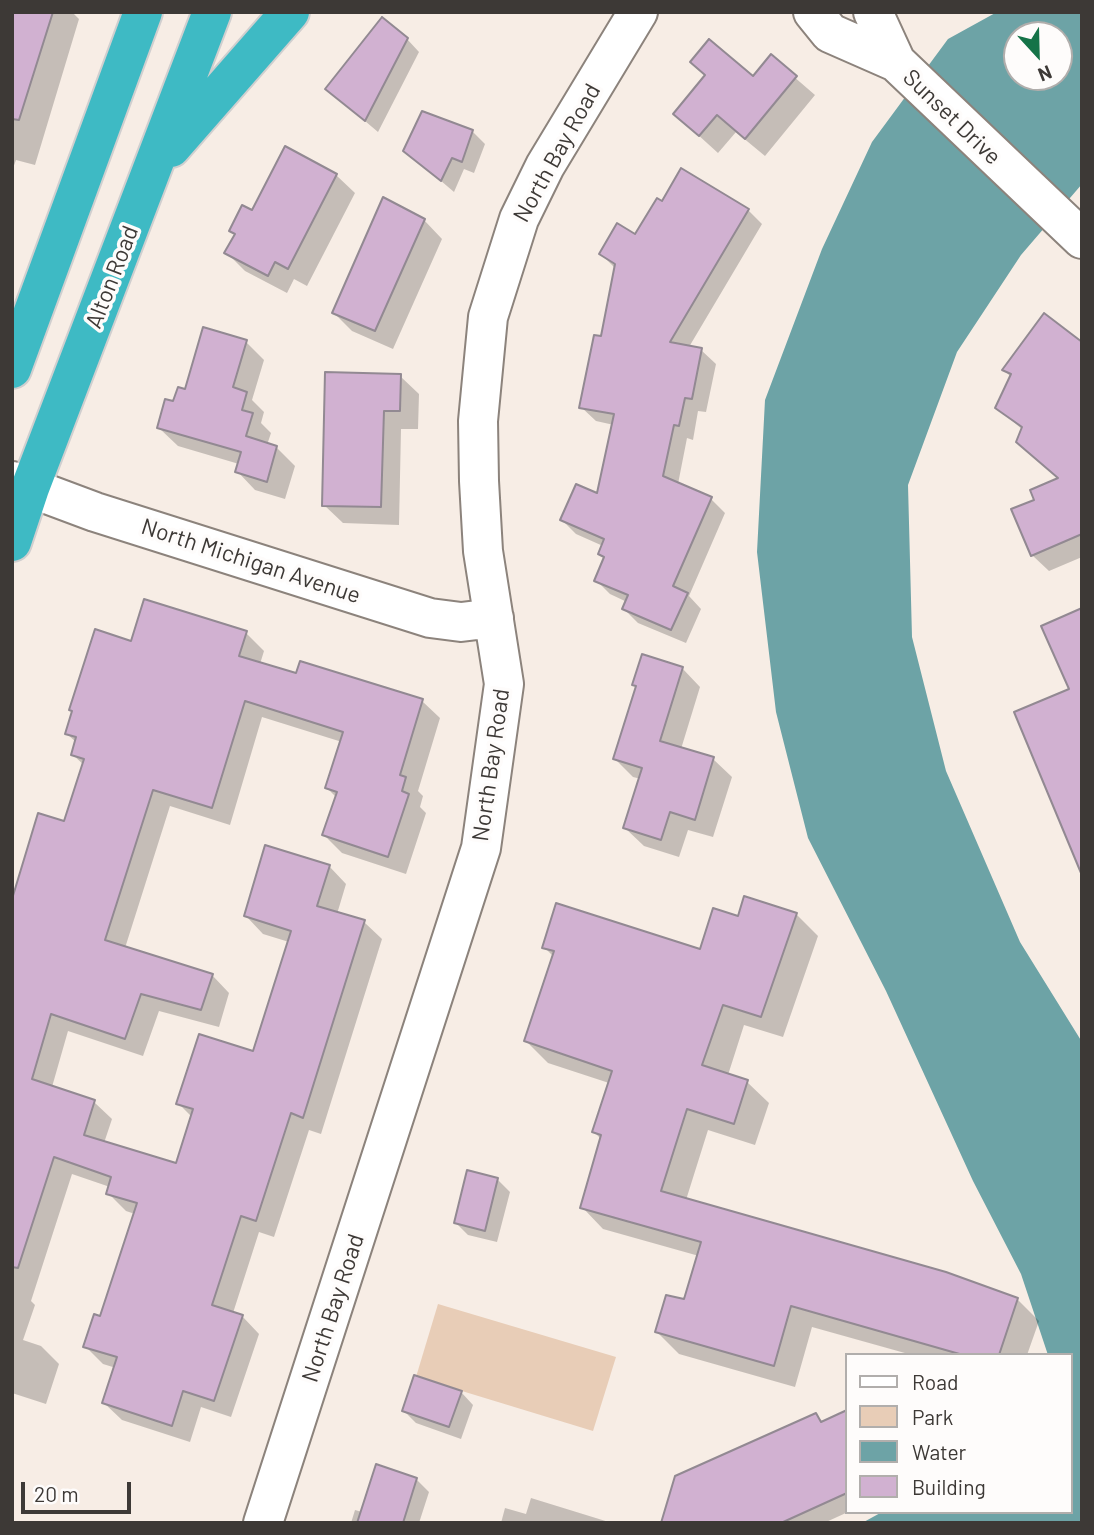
<!DOCTYPE html>
<html>
<head>
<meta charset="utf-8">
<style>
  body { margin:0 }
  #map { position:relative; width:1094px; height:1535px; overflow:hidden; background:#f7ede5; font-family:Barlow,sans-serif }
  canvas { display:block }
  .frame { position:absolute; inset:0; border:14px solid #3d3936; pointer-events:none }
  .legend { position:absolute; left:845px; top:1353px; width:228px; height:161px; box-sizing:border-box; background:#fefcfb; border:2px solid #b1aeac; margin:0; padding:9px 12px; list-style:none; font-size:21px; color:#3d3936 }
  .legend li { display:flex; align-items:center; gap:14px; height:35px }
  .legend b { width:35px; border:2px solid #b1aeac }
  .north { position:absolute; left:1003px; top:21px; width:70px; height:70px; box-sizing:border-box; background:#fefcfb; border:2px solid #b1aeac; border-radius:50%; rotate:158deg; font-size:19px; font-weight:700; line-height:28px; text-align:center; color:#3d3936 }
  .north::after { content:''; display:block; margin:auto; width:24px; height:32px; background:#157348; clip-path:polygon(50% 0,100% 100%,50% 72%,0 100%) }
  .scale { position:absolute; left:21px; top:1482px; width:110px; height:32px; box-sizing:border-box; border:4px solid #3d3936; border-top:0; padding-left:9px; font-size:21px; line-height:24px; white-space:nowrap; color:#3d3936; -webkit-text-stroke:5px #fefcfb; paint-order:stroke }
</style>
</head>
<body>
<div id="map">
<canvas width="1094" height="1535"></canvas>
<div class="frame"></div>
<ul class="legend">
<li><b style="height:9px;background:#fff"></b>Road</li>
<li><b style="height:19px;background:#e8cdb7"></b>Park</li>
<li><b style="height:19px;background:#6da3a6"></b>Water</li>
<li><b style="height:19px;background:#d1b1d1"></b>Building</li>
</ul>
<div class="north">N</div>
<div class="scale">20 m</div>
</div>
<script>
const ctx = document.querySelector('canvas').getContext('2d');
ctx.lineJoin = 'round';
function fillPath(path, color) { ctx.fillStyle = color; ctx.fill(path, 'evenodd'); }
const toPath = rows => new Path2D(rows.map(r => 'M' + r).join(''));
function trace(path, color, width, dash) { ctx.strokeStyle = color; ctx.lineWidth = width; ctx.lineCap = dash ? 'butt' : 'round'; ctx.setLineDash(dash || []); ctx.stroke(path); }
function write(font, color, halo, rows, align = 'center') {
  ctx.font = font + ' Barlow,sans-serif'; ctx.lineWidth = 7; ctx.setLineDash([]); ctx.textBaseline = 'middle'; ctx.strokeStyle = halo; ctx.fillStyle = color; for (const [text, x, y, turn = 0] of rows) {
    ctx.save(); ctx.translate(x, y); ctx.rotate((+turn || 0) * Math.PI / 180); ctx.textAlign = isNaN(turn) ? turn : align; if (halo) ctx.strokeText(text, 0, 0); ctx.fillText(text, 0, 0); ctx.restore();
  }
}
fillPath(toPath([
  [438,1304,616,1357,593,1431,416,1377]
]), '#e8cdb7');
fillPath(toPath([
  [997,12,1082,12,1082,184,1021,255,957,352,908,485,912,637,946,771,1020,942,1082,1042,1082,1523,862,1523,882,1512,1071,1512,1071,1355,1048,1355,1021,1274,973,1181,886,991,808,838,776,712,757,552,765,400,822,249,872,142,948,39],
  [1017,35,1059,35,1059,77,1017,77]
]), '#6da3a6');
fillPath(toPath([
  [12,12,72,12,79,19,35,165,16,160,12,171],
  [407,39,419,52,378,132,327,89],
  [771,57,815,95,765,156,736,132,718,153,675,114,753,78],
  [472,131,485,144,474,173,464,169,454,192,406,151],
  [336,175,355,193,307,286,294,279,287,293,245,271,227,253],
  [663,203,748,210,762,224,689,347,701,350,716,364,706,412,698,411,693,440,687,438,678,484,711,499,725,513,689,596,701,609,686,643,638,623,624,609,627,602,610,594,596,580,605,559,600,553,603,546,576,534,562,520,599,496,614,425,596,421,581,407,602,338,616,269,601,254,636,237],
  [424,220,442,239,393,349,352,331,334,313],
  [246,342,264,360,252,400,264,412,261,423,271,433,267,445,276,447,295,466,285,499,255,490,237,471,239,464,178,446,159,428,186,391],
  [1082,344,1082,557,1049,571,1032,555,1068,486,1023,430,997,408,1011,377,1004,370],
  [400,376,419,394,418,429,401,429,399,525,343,523,324,505],
  [246,633,264,651,260,664,298,675,422,701,440,718,418,791,423,796,420,807,426,813,406,874,342,853,324,835,337,798,327,788,342,742,262,717,230,825,170,806,125,948,212,975,229,993,219,1027,159,1011,143,1056,68,1031,52,1087,94,1102,112,1119,104,1143,177,1165,192,1117,178,1103,254,1054,289,942,263,934,246,916,329,866,346,884,337,914,364,922,382,939,321,1134,309,1130,274,1237,259,1232,233,1313,242,1316,259,1334,231,1417,201,1407,190,1442,122,1420,104,1403,116,1368,103,1364,85,1346,101,1318,135,1214,126,1211,108,1193,110,1187,72,1174,31,1301,35,1305,23,1340,41,1346,59,1364,46,1404,12,1393,12,920,65,824,84,765,73,755,77,743,67,734,132,643],
  [682,668,700,687,681,749,713,759,732,777,713,837,688,830,679,857,644,846,625,828,641,779,633,777,615,759,637,688,634,685],
  [796,914,818,936,783,1037,744,1025,728,1075,747,1082,769,1103,755,1145,708,1130,686,1200,1017,1299,1039,1321,1027,1355,912,1355,812,1327,795,1387,679,1354,657,1332,685,1302,699,1256,603,1229,582,1207,602,1140,594,1132,609,1083,548,1063,526,1041,554,957,544,947,701,951,739,918],
  [497,1179,510,1192,497,1242,468,1235,456,1223],
  [461,1392,473,1405,461,1439,416,1423,404,1411],
  [847,1412,848,1512,824,1523,747,1523,816,1415,824,1423],
  [416,1479,429,1492,419,1523,351,1523,355,1510,362,1512],
  [531,1498,612,1523,501,1523,505,1508,526,1514]
]), '#0003');
const building = toPath([
  [12,12,53,12,19,120,12,119,12,12],
  [382,17,408,38,365,121,325,89,382,17],
  [709,39,753,76,771,54,797,76,745,139,717,115,699,136,673,114,705,75,690,62,709,39],
  [422,111,473,130,462,162,452,158,441,181,403,151,422,111],
  [285,146,337,174,288,269,275,262,268,276,224,253,235,234,229,231,242,205,252,210,285,146],
  [681,168,749,209,670,342,702,348,692,399,685,398,679,426,674,425,663,476,712,497,673,586,688,593,671,630,622,609,628,595,594,581,604,557,598,554,604,539,560,520,576,484,597,493,614,414,579,408,594,335,601,336,615,264,599,254,617,223,635,234,657,198,662,201,681,168],
  [383,197,425,219,375,331,332,313,383,197],
  [1044,313,1082,342,1082,534,1031,556,1011,509,1034,500,1030,490,1058,478,1016,442,1022,427,995,408,1011,374,1002,370,1044,313],
  [203,327,247,340,233,387,247,392,242,410,253,413,246,436,277,446,267,482,235,472,241,452,157,428,165,399,173,401,178,387,185,389,203,327],
  [325,372,401,374,400,411,384,411,381,507,322,506,325,372],
  [144,599,247,631,239,656,296,673,300,661,423,699,400,775,406,777,402,791,409,794,388,857,322,835,337,792,325,788,343,732,245,701,212,808,153,790,105,940,213,974,201,1010,141,994,125,1039,51,1014,32,1079,95,1100,84,1135,176,1163,193,1109,176,1104,199,1034,253,1051,291,931,244,916,265,845,330,865,317,906,365,920,303,1118,291,1113,256,1221,241,1216,212,1305,243,1315,214,1401,183,1391,172,1426,102,1403,117,1357,83,1347,94,1314,100,1316,137,1203,106,1194,111,1177,54,1157,18,1268,12,1267,12,899,38,813,64,821,84,759,71,755,76,737,65,734,72,711,69,710,95,629,131,641,144,599],
  [1082,608,1082,873,1081,873,1014,712,1069,689,1041,626,1082,608],
  [642,654,683,667,660,741,714,757,695,820,670,812,661,840,623,828,642,768,613,759,636,686,632,685,642,654],
  [744,896,797,913,761,1017,723,1005,702,1065,748,1080,734,1124,687,1109,661,1191,946,1272,1018,1298,999,1355,963,1355,791,1306,774,1366,655,1332,666,1295,684,1299,701,1242,580,1208,601,1135,592,1132,612,1071,524,1041,554,951,542,948,556,903,700,949,713,908,738,916,744,896],
  [467,1170,498,1178,485,1231,454,1223,467,1170],
  [414,1375,462,1391,449,1427,402,1411,414,1375],
  [847,1410,847,1493,781,1523,661,1523,675,1476,816,1413,821,1422,847,1410],
  [376,1464,417,1478,403,1523,357,1523,376,1464]
]);
fillPath(building, '#d1b1d1');
trace(building, '#928992', 2);
const minor = toPath([
  [813,12,830,33,896,62,1082,239],
  [873,12,896,62],
  [12,481,95,512,430,618,461,622,494,618],
  [263,1523,481,848,504,684,483,551,479,481,478,421,488,317,519,219,545,166,638,12]
]);
const trunk = toPath([
  [171,148,290,12],
  [12,369,143,12],
  [12,542,30,488,212,12]
]);
trace(minor, '#8c837c', 42);
trace(trunk, '#d0cfcf', 42);
trace(minor, '#fff', 38);
trace(trunk, '#3ebac4', 38);
write('23px', '#3d3936', '#fefcfb', [
  ["Sunset Drive",952,117,44],
  ["North Bay Road",557,153,-61],
  ["Alton Road",112,277,-69],
  ["North Michigan Avenue",251,561,18],
  ["North Bay Road",491,765,-82],
  ["North Bay Road",333,1308,-72]
]);
</script>
</body>
</html>
